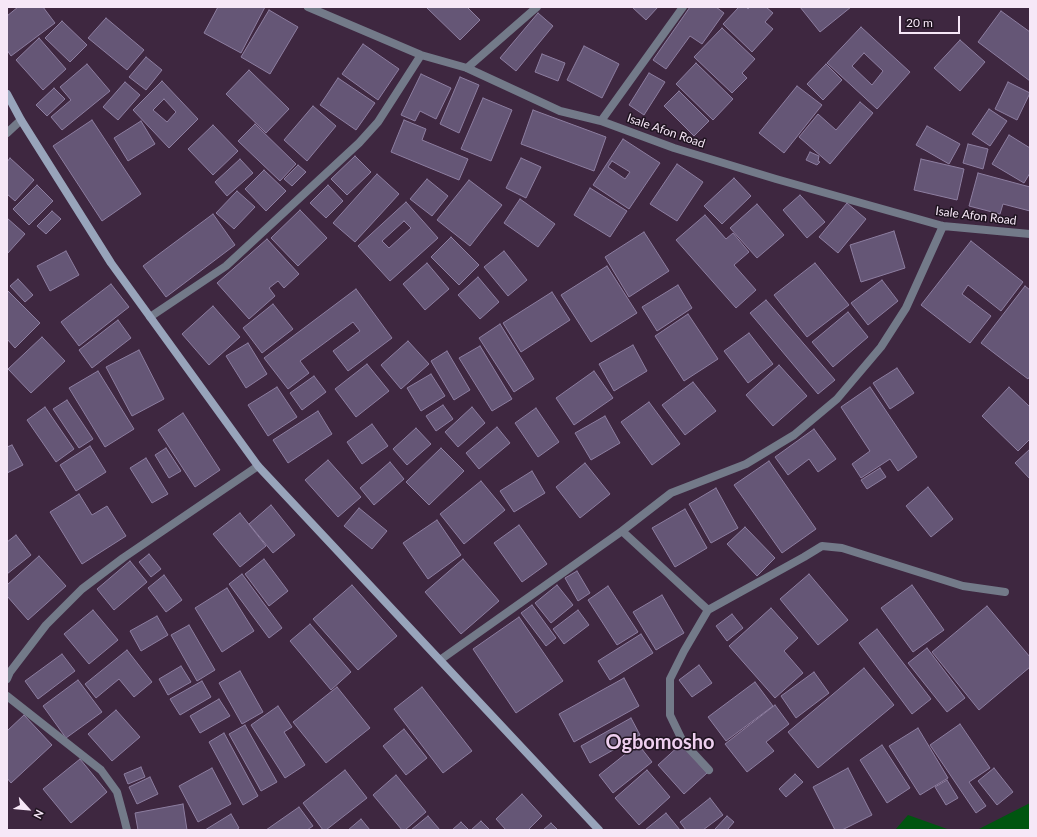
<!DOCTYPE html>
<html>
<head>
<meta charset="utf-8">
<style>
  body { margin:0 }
  #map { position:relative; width:1037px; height:837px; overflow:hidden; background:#3e2740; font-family:Lato,sans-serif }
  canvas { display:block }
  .frame { position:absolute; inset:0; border:8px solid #f6e7f7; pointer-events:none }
  .north { position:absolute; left:8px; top:789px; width:40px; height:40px; -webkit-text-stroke:3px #1f1420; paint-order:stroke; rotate:117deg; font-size:11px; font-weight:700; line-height:16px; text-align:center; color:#f6e7f7 }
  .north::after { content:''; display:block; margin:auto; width:14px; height:18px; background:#f6e7f7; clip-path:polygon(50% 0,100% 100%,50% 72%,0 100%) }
  .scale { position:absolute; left:899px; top:16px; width:61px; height:18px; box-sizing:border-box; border:2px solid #f6e7f7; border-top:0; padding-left:5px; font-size:12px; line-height:14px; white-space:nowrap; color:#f6e7f7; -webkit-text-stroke:3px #1f1420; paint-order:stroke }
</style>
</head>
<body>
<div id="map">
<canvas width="1037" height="837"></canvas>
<div class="frame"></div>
<div class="north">N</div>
<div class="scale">20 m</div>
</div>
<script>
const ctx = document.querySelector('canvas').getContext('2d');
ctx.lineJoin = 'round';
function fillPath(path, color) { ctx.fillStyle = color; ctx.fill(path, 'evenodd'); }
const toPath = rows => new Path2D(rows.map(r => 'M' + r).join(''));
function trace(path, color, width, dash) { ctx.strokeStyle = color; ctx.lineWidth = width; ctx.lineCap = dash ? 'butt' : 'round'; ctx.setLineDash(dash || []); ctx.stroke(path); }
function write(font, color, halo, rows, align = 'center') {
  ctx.font = font + ' Lato,sans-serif'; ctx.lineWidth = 3; ctx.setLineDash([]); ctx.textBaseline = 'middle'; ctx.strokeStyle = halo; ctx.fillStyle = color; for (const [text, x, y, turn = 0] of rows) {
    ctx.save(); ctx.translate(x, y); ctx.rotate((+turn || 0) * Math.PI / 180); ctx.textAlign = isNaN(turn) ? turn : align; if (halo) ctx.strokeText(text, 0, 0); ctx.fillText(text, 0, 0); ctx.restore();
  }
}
fillPath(toPath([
  [1030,803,1030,830,977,830],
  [908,815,950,830,895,830]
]), '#005510');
const building = toPath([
  [18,7,43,7,55,23,11,56,7,50,7,16,18,7],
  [218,7,265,7,241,53,204,33,218,7],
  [426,7,467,7,480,20,460,40,426,7],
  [632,7,658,7,646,20,632,7],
  [690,7,716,7,724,13,702,44,690,36,666,69,653,60,690,7],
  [739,7,746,7,748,9,750,7,766,7,773,13,765,22,773,29,752,52,723,24,739,7],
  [800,7,851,7,820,32,800,7],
  [269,10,298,27,270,74,241,57,269,10],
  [1001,11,1030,32,1030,81,978,42,1001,11],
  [538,13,553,26,516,71,500,58,538,13],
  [106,18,144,50,127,70,88,38,106,18],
  [62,21,87,45,70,62,45,38,62,21],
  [861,27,910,72,877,109,827,63,861,27],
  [864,53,883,71,872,85,852,66,864,53],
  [722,28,755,59,742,73,747,78,732,93,694,57,722,28],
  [39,38,66,69,43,90,16,60,39,38],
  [960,40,985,62,960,91,934,68,960,40],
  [363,44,399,69,378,100,342,74,363,44],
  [584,46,619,64,602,98,567,80,584,46],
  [542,54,565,63,558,81,535,72,542,54],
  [146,57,162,70,146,90,129,77,146,57],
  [696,63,733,99,713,120,676,84,696,63],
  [87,64,110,91,62,130,51,117,71,100,60,87,87,64],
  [826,64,842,80,823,100,807,84,826,64],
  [249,70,289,109,266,133,226,94,249,70],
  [649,73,665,82,644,115,629,105,649,73],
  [421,74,451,88,436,119,420,111,415,121,401,115,421,74],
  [460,77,479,85,459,133,440,124,460,77],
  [338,78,375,103,356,130,320,105,338,78],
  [162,81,198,119,169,148,133,110,162,81],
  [164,99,176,112,167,122,153,110,164,99],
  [125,82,140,95,118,120,103,107,125,82],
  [1008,82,1030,93,1017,120,995,109,1008,82],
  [797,86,822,105,784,153,759,133,797,86],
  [54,88,65,99,47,116,36,105,54,88],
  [679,91,709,121,694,136,664,106,679,91],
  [483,98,512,110,491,161,461,149,483,98],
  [860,102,873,113,830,164,799,137,818,114,836,130,860,102],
  [313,106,336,126,307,161,284,140,313,106],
  [989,109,1007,121,990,146,972,134,989,109],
  [533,110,606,137,594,171,521,144,533,110],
  [92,120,141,194,102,221,53,146,92,120],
  [404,120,426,129,422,140,468,159,459,180,391,152,404,120],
  [141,121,155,144,128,161,114,138,141,121],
  [255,124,296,164,280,181,238,141,255,124],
  [213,125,238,151,213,175,188,149,213,125],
  [927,126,960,144,949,164,916,145,927,126],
  [1009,135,1030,148,1030,173,1024,183,992,164,1009,135],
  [623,139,660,163,629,209,593,185,623,139],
  [612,161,630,172,625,179,608,167,612,161],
  [968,144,988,149,983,169,963,163,968,144],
  [810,152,819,156,818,161,820,162,817,165,806,160,810,152],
  [355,156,371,172,347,195,331,179,355,156],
  [10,158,34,180,15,201,7,194,7,162,10,158],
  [521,158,541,167,526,198,506,188,521,158],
  [240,159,253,173,227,196,215,182,240,159],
  [921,159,964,169,957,200,914,190,921,159],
  [677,164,703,182,677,221,650,204,677,164],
  [298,165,306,172,292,186,284,179,298,165],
  [264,170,286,191,266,211,245,189,264,170],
  [978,173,1030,187,1030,211,1003,204,1000,214,969,206,978,173],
  [377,174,399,194,355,242,333,223,377,174],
  [734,178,751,196,722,224,704,206,734,178],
  [427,179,448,196,432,216,410,199,427,179],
  [469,180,502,205,470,246,437,220,469,180],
  [37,185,53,201,29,225,13,209,37,185],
  [328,185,343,201,326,218,310,203,328,185],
  [590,188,627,211,610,237,574,215,590,188],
  [237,191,255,207,234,229,216,213,237,191],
  [800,195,825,222,807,238,783,210,800,195],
  [520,199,555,224,538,247,504,223,520,199],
  [406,202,438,238,390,281,358,246,406,202],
  [404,221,411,228,389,248,382,241,404,221],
  [847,203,866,219,838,253,819,237,847,203],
  [757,204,784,235,757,258,730,228,757,204],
  [300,210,327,238,298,266,271,238,300,210],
  [52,211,61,219,46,234,37,226,52,211],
  [213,214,235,245,166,297,143,266,213,214],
  [705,215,726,239,733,233,749,252,734,265,756,290,736,308,676,240,705,215],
  [7,218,25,234,7,254,7,218],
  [894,231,905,268,861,282,850,245,894,231],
  [644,232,669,271,629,297,605,257,644,232],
  [451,237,479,265,459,285,431,257,451,237],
  [267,239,299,274,284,288,278,281,269,288,275,296,249,319,217,283,267,239],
  [971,241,1023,282,1001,311,968,285,962,294,991,316,970,343,921,305,971,241],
  [66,251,79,275,50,291,37,266,66,251],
  [504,251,527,280,508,296,484,267,504,251],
  [427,263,449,289,425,310,403,284,427,263],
  [815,263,849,305,807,337,774,295,815,263],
  [607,266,637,313,591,342,561,295,607,266],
  [478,277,499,302,480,319,458,295,478,277],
  [18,279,33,295,25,302,10,286,18,279],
  [882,280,898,301,868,325,851,303,882,280],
  [111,284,129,307,79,346,61,322,111,284],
  [678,285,692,308,657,331,642,307,678,285],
  [1025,286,1030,290,1030,376,1028,379,981,343,1025,286],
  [356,289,392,338,348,371,333,351,360,331,353,322,300,361,309,373,288,389,264,358,356,289],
  [7,290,40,323,15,348,7,339,7,290],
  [552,292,570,320,521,352,503,323,552,292],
  [766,300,835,380,818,394,750,313,766,300],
  [273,304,293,329,262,353,243,328,273,304],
  [213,306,240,337,209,365,182,334,213,306],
  [848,312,868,337,833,367,812,342,848,312],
  [688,314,718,359,684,381,655,336,688,314],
  [118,320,131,338,92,368,79,350,118,320],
  [500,324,534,379,514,392,479,338,500,324],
  [749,333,773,364,748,383,724,351,749,333],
  [42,337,65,361,31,393,8,369,42,337],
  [408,341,429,364,401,389,381,365,408,341],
  [248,343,267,374,246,388,226,356,248,343],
  [633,345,647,371,614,391,599,364,633,345],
  [480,346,512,399,492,411,459,358,480,346],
  [139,350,164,399,132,416,106,367,139,350],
  [447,351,470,390,454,400,431,361,447,351],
  [367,364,389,391,356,417,335,389,367,364],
  [779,365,807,396,773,426,746,395,779,365],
  [897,368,914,393,890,409,873,383,897,368],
  [98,371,134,429,105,447,69,388,98,371],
  [594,371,613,398,574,425,556,398,594,371],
  [431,374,445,396,421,411,407,388,431,374],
  [314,376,326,392,302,410,290,393,314,376],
  [693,382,716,411,685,435,662,405,693,382],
  [277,387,297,417,268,436,248,405,277,387],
  [870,387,917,457,898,471,890,459,861,478,852,464,870,451,841,407,870,387],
  [1009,387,1030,407,1030,439,1018,451,982,416,1009,387],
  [67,400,93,439,79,448,53,409,67,400],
  [649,402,680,444,652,465,621,422,649,402],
  [443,405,453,419,436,431,426,416,443,405],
  [45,407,74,449,56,462,27,420,45,407],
  [472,407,485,423,458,447,445,432,472,407],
  [536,408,559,442,538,457,515,423,536,408],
  [318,411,332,434,288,463,273,440,318,411],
  [183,413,220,470,195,487,158,430,183,413],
  [605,416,620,443,591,460,575,433,605,416],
  [372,424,388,446,362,464,347,442,372,424],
  [497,427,510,443,479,469,466,453,497,427],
  [416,428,431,444,407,465,393,449,416,428],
  [814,429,836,459,818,472,809,459,788,475,775,457,814,429],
  [12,445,23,465,7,473,7,447,12,445],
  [90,446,106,472,76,491,60,465,90,446],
  [166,448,181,471,169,478,155,455,166,448],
  [441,448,464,471,429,505,406,482,441,448],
  [1030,449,1030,479,1015,463,1030,449],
  [146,458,168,494,152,503,130,468,146,458],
  [328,460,361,497,338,517,305,480,328,460],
  [769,461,816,529,782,553,734,485,769,461],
  [390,462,404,479,374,505,360,488,390,462],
  [585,463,610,494,580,518,556,487,585,463],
  [880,468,886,477,867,489,861,480,880,468],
  [532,471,545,493,514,512,500,491,532,471],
  [481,481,505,510,464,544,440,514,481,481],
  [928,487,953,519,931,537,906,506,928,487],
  [716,488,738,528,711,543,689,504,716,488],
  [79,494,92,515,107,506,126,536,82,564,50,512,79,494],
  [271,505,295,535,273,553,249,524,271,505],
  [359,508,387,531,372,549,344,526,359,508],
  [685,509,707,548,675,567,652,528,685,509],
  [240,513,266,546,240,567,213,534,240,513],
  [437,520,461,555,428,579,403,543,437,520],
  [519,525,547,564,522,582,494,543,519,525],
  [745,527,775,558,757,576,727,544,745,527],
  [16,535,31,555,7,574,7,542,16,535],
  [149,554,161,569,151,577,139,562,149,554],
  [39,556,66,586,28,620,7,596,7,585,39,556],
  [264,559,288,591,269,606,245,574,264,559],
  [463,559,499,601,461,634,425,592,463,559],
  [130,561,147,582,114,610,97,589,130,561],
  [577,571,590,593,578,601,565,578,577,571],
  [242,574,282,628,269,638,229,584,242,574],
  [809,574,848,620,818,645,780,599,809,574],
  [164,575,182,600,166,612,148,588,164,575],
  [352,585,397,636,358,670,313,619,352,585],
  [557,585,573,605,551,623,535,603,557,585],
  [912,585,944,630,913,652,881,608,912,585],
  [608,586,638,632,617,645,588,600,608,586],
  [227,588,254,631,222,652,195,608,227,588],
  [662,595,684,633,656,650,633,612,662,595],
  [532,605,556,638,546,646,521,613,532,605],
  [987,606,1030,657,1030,667,979,710,932,652,987,606],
  [771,608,798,638,784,651,803,673,775,698,729,646,771,608],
  [93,610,118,640,89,664,64,634,93,610],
  [578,610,589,625,564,644,553,629,578,610],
  [732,614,743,628,727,641,716,626,732,614],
  [157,616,168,635,141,651,130,631,157,616],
  [519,617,563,681,516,713,473,649,519,617],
  [310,624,351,672,331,690,290,641,310,624],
  [189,625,215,670,197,681,171,635,189,625],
  [877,629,931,699,912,714,859,643,877,629],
  [641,634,653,653,610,680,598,661,641,634],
  [927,648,965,698,947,712,908,663,927,648],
  [127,650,152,682,134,697,119,679,96,698,85,684,127,650],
  [62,654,75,671,38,699,25,681,62,654],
  [699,665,712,683,692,697,679,680,699,665],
  [181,666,191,682,168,695,159,679,181,666],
  [864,668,894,705,818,768,788,732,864,668],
  [240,671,263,712,242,724,219,683,240,671],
  [814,672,829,693,796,718,781,696,814,672],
  [624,678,639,706,574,742,559,714,624,678],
  [78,680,102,712,66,738,43,706,78,680],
  [202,681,211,697,180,715,170,699,202,681],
  [755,682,773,706,726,741,708,717,755,682],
  [337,687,370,728,326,763,293,722,337,687],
  [422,687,472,751,443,773,394,709,422,687],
  [219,699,230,716,200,733,190,716,219,699],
  [775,705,789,724,766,742,774,751,747,772,725,744,775,705],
  [278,706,292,727,284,732,305,765,285,778,251,725,278,706],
  [116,710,140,737,112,761,88,734,116,710],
  [24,715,52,745,11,783,7,778,7,731,24,715],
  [631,718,640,735,590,763,581,746,631,718],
  [960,724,990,768,969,782,986,806,976,813,930,745,960,724],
  [245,725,277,782,261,791,229,734,245,725],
  [918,728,948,778,920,795,889,746,918,728],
  [404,729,427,758,406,775,383,746,404,729],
  [224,733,258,796,243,805,209,742,224,733],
  [638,744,652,762,613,793,599,775,638,744],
  [681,744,707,773,684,794,658,765,681,744],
  [882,745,910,788,887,803,860,760,882,745],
  [80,759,107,792,71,823,43,789,80,759],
  [141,767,145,777,128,784,124,774,141,767],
  [212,768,231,804,198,822,179,786,212,768],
  [848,768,872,815,842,830,835,830,813,787,848,768],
  [994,768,1013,792,997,805,978,781,994,768],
  [345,770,367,798,326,830,323,830,303,803,345,770],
  [647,770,670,797,639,825,615,798,647,770],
  [795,774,803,782,786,797,779,789,795,774],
  [396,775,426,812,405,830,402,830,373,795,396,775],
  [150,777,158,794,137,804,129,787,150,777],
  [947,780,958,798,946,805,935,787,947,780],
  [522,794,542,816,528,830,506,830,496,819,522,794],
  [710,798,723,815,703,830,686,830,680,822,710,798],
  [183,804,187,830,138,830,135,813,183,804],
  [299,807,313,826,307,830,266,830,299,807],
  [666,813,680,830,645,830,666,813],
  [231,814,239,828,236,830,205,830,231,814],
  [428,816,440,830,411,830,428,816],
  [727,816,734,822,727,830,716,830,715,829,727,816],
  [361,819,370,830,348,830,361,819],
  [481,821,490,830,471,830,481,821],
  [461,822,469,830,452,830,461,822],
  [551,823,558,830,543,830,551,823]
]);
fillPath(building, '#655676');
trace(building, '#8d7ea0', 1);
trace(toPath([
  [308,7,421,55,467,68,560,111,601,121,674,148,776,179,943,226,1030,234],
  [467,68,537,7],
  [601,121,683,7],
  [7,133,21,120],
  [150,317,226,266,359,143,378,122,421,55],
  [622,531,708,610],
  [440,660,622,531,671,493,746,464,794,435,837,399,881,347,906,308,943,226],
  [7,679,10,672,46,625,82,589,123,558,258,466],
  [7,696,101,770,117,792,124,818,127,830],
  [709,770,683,742,670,715,670,679,684,651,708,610,804,557,822,546,842,548,963,586,1005,592]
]), '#737a89', 8);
trace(toPath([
  [7,94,21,120,111,263,258,466,599,830]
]), '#98a4bb', 8);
write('12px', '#f6e7f7', '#1f1420', [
  ["Isale Afon Road",666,131,19],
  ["Isale Afon Road",976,216,7]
]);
write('bold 20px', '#eecfef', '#1f1420', [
  ["Ogbomosho",660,743]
]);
</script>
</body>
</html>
